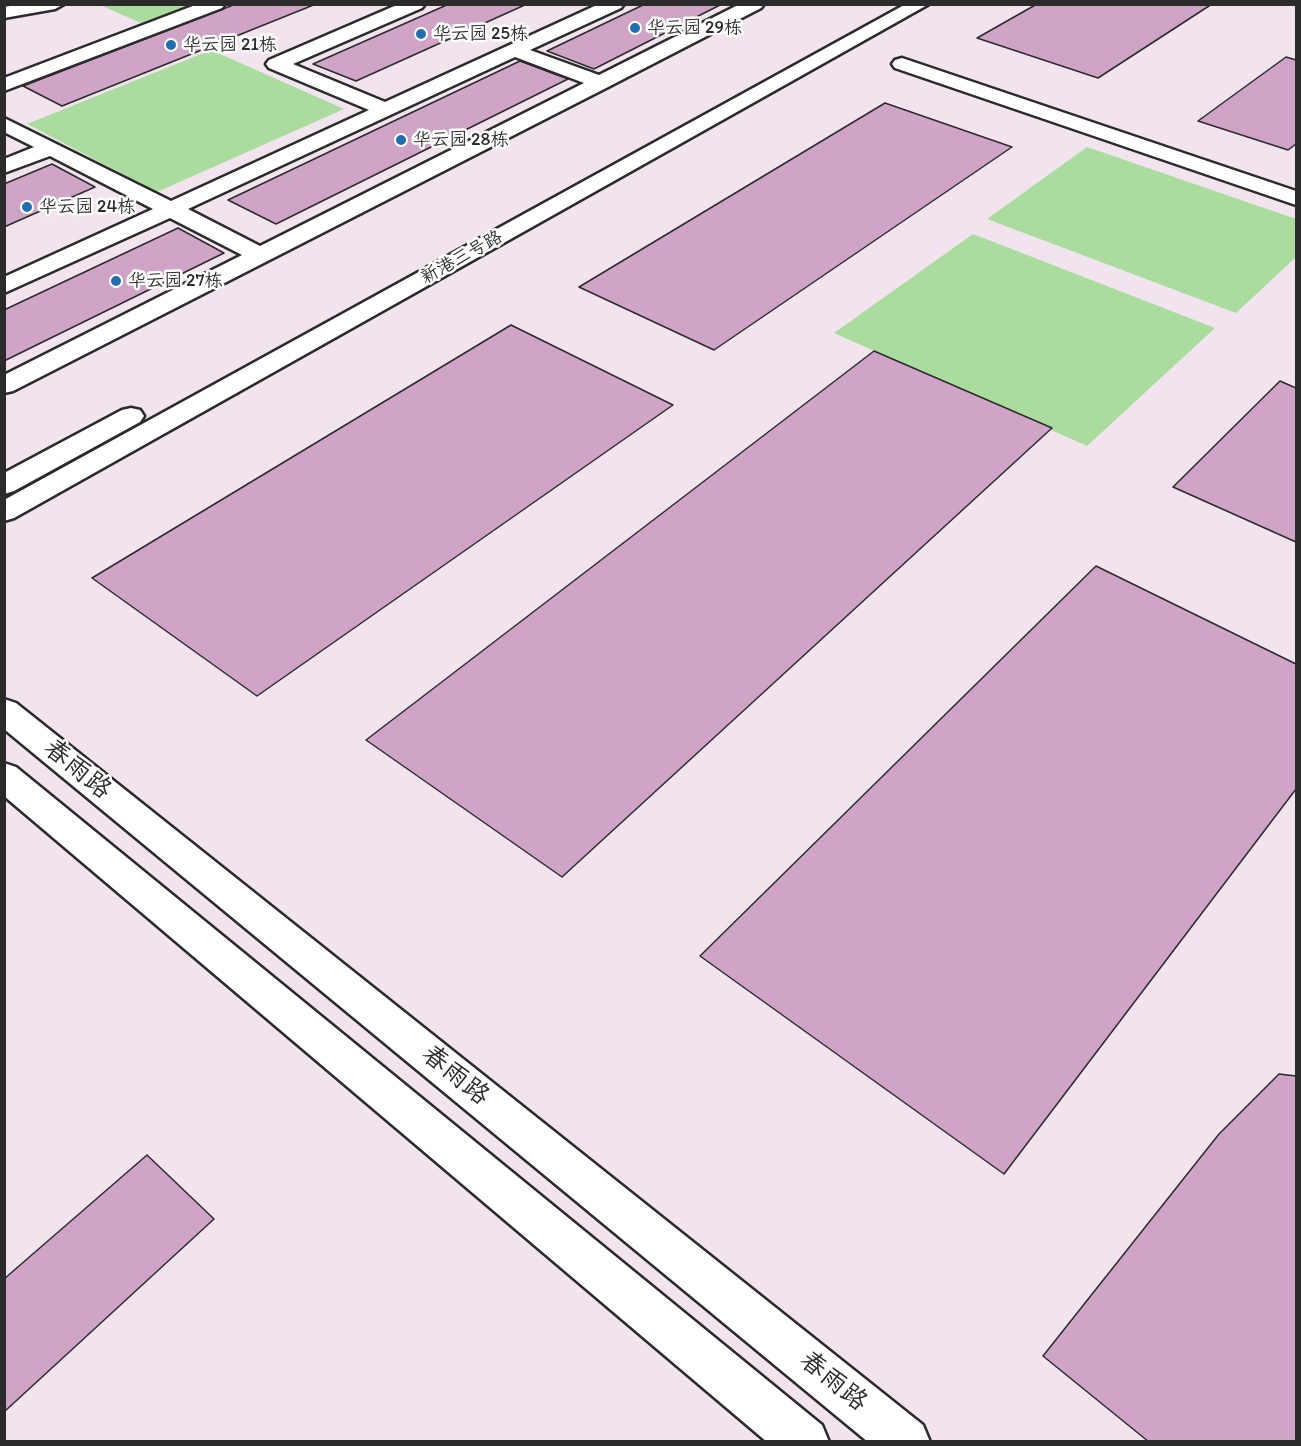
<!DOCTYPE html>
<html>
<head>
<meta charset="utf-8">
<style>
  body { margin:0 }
  #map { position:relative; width:1301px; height:1446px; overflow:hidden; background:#f1e4ee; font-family:Itim,sans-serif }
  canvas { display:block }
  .frame { position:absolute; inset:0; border:6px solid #2b2b2b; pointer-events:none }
</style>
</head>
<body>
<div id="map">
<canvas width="1301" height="1446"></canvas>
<div class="frame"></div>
</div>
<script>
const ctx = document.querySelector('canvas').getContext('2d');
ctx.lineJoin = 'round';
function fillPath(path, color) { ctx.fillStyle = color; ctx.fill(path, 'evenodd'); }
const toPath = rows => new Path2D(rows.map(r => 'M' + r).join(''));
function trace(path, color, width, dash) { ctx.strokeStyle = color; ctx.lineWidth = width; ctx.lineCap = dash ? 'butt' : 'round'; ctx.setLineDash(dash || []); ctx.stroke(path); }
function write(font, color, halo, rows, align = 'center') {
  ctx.font = font + ' Itim,"LXGW WenKai TC",sans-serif'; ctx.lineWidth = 5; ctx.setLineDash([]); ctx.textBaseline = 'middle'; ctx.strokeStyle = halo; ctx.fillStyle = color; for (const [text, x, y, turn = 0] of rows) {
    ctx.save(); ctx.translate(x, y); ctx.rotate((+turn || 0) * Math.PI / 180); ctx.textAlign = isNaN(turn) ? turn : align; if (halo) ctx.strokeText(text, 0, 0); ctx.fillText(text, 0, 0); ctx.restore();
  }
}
fillPath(toPath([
  [100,5,193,5,141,23],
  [211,50,344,109,157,192,27,124],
  [1087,147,1296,219,1296,257,1236,313,987,219],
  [973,234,1215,328,1087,446,834,333]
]), '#aadc9d');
const building = toPath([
  [236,4,316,4,62,106,23,86,236,4],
  [449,4,527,4,356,81,313,64,449,4],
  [645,4,722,4,594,69,547,51,645,4],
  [1037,4,1212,4,1098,78,977,38,1037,4],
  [1286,57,1296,60,1296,144,1288,150,1198,121,1286,57],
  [520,61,568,79,276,224,228,200,520,61],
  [885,103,1012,147,714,350,579,287,885,103],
  [52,164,95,187,4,227,4,184,52,164],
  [178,228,224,253,4,361,4,310,178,228],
  [511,325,673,405,257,696,92,578,511,325],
  [874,351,1052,428,562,877,366,740,874,351],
  [1280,381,1296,388,1296,542,1173,487,1280,381],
  [1096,566,1296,664,1296,789,1004,1174,700,956,1096,566],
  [1279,1074,1296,1076,1296,1442,1149,1442,1043,1356,1219,1134,1279,1074],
  [147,1155,214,1219,4,1412,4,1279,147,1155]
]);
fillPath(building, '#d0a4c7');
trace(building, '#2b2b2b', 1.5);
const street = toPath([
  [21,4,64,4,55,9,4,18,4,7,21,4],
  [198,4,225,4,222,8,4,91,4,78,198,4],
  [399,4,425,4,422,8,293,64,385,102,599,4,624,4,621,8,530,50,599,75,740,4,764,4,761,8,608,87,13,391,4,393,4,375,242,255,170,218,4,293,4,277,153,209,50,156,4,173,4,159,34,147,4,132,4,118,171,201,369,110,269,68,266,64,269,60,399,4],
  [515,57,584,83,260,246,188,209,515,57],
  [902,58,1296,191,1296,205,895,68,892,64,895,60,902,58]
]);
const secondary = toPath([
  [906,4,929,4,14,518,4,521,4,500,906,4],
  [131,408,140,410,144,416,140,422,14,491,4,494,4,473,122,410,131,408],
  [4,699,16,703,923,1425,930,1442,868,1442,4,729,4,699],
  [4,763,16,767,822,1425,829,1442,767,1442,4,796,4,763]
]);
trace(street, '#2b2b2b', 5);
trace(secondary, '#2b2b2b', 5);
fillPath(street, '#fff');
fillPath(secondary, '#fff');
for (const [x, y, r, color] of [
  [635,28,6,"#1f6fb2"],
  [421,34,6,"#1f6fb2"],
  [171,45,6,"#1f6fb2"],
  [401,140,6,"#1f6fb2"],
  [27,207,6,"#1f6fb2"],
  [116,281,6,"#1f6fb2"]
]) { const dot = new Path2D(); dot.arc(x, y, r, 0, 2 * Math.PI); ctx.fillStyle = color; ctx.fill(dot); trace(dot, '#fff', 2); }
write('18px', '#2b2b2b', '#fff', [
  ["华云园 29栋",647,28],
  ["华云园 25栋",433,34],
  ["华云园 21栋",183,45],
  ["华云园 28栋",413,140],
  ["华云园 24栋",39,207],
  ["华云园 27栋",128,281]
], 'left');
write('18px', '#2b2b2b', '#fff', [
  ["新港三号路",462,258,-29]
]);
write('26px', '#2b2b2b', '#fff', [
  ["春雨路",77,770,39],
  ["春雨路",455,1076,39],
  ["春雨路",833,1382,39]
]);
</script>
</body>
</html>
